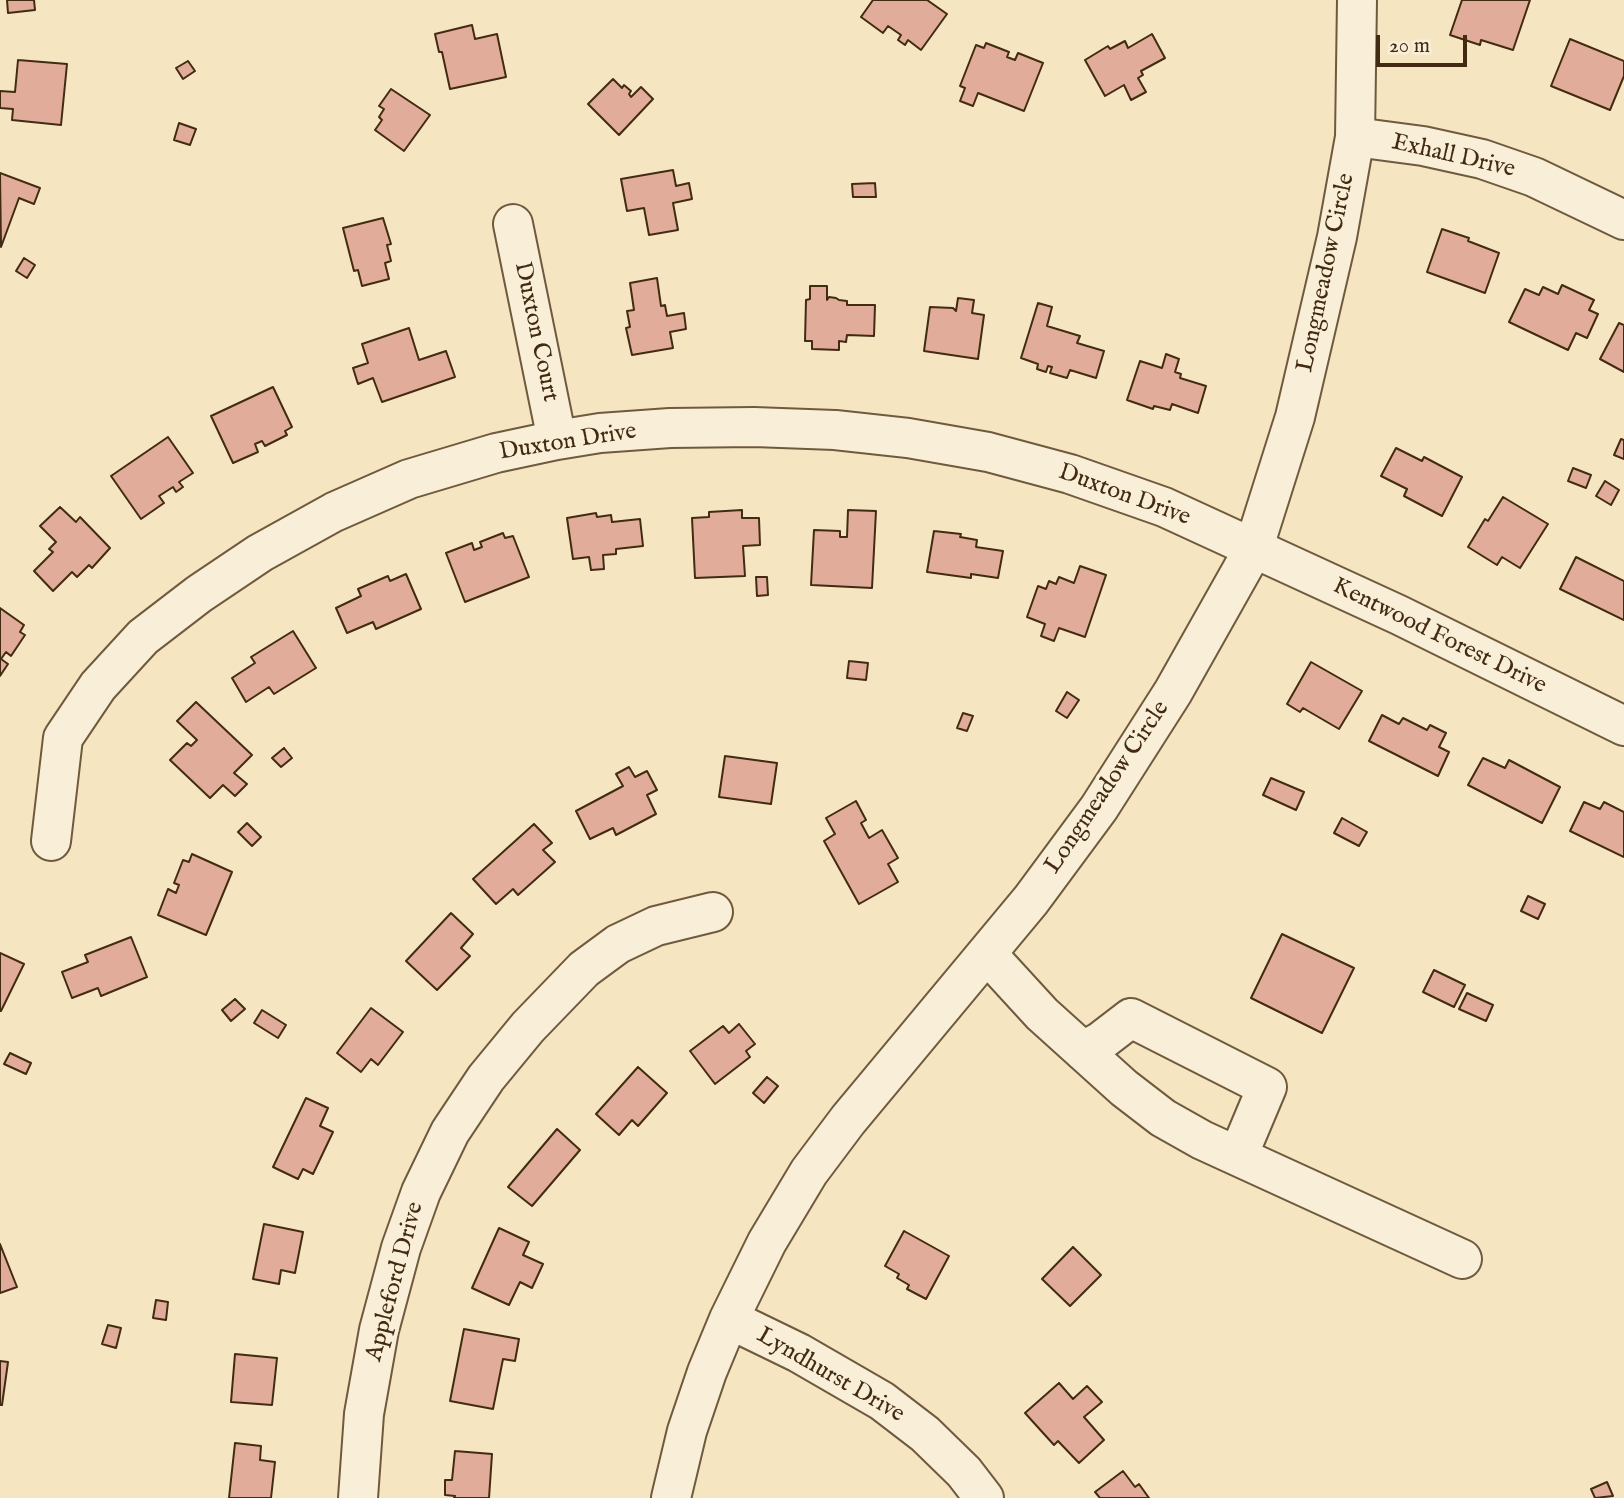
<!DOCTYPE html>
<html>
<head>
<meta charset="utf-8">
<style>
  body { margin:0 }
  #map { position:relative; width:1624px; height:1498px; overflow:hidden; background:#f6e5c1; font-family:"IM FELL English",serif }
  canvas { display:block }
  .scale { position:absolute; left:1376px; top:35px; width:91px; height:32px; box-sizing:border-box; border:4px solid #422b12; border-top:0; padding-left:9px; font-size:21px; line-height:24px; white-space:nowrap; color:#422b12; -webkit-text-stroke:5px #f9eed7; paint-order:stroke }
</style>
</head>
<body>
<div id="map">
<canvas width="1624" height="1498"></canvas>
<div class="scale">20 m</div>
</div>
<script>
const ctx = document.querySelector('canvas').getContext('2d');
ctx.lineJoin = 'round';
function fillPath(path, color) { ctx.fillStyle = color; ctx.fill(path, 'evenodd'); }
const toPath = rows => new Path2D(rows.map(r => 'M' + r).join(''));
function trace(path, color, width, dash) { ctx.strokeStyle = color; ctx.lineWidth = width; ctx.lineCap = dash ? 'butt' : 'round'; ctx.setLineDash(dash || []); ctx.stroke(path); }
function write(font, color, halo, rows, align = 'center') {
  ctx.font = font + ' "IM FELL English",serif'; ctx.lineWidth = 7; ctx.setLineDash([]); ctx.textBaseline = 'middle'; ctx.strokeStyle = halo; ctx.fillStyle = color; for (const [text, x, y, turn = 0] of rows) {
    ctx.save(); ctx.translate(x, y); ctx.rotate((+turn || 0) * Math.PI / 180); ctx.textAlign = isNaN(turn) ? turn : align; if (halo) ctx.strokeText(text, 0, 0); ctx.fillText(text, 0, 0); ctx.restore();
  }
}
const building = toPath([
  [7,0,34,0,35,10,8,13,7,0],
  [873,0,927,0,947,14,921,50,908,40,905,45,898,40,901,35,888,26,883,33,861,17,873,0],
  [1462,0,1530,0,1513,50,1481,40,1480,45,1450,35,1462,0],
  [472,25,475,39,497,34,506,77,450,89,442,52,439,52,435,34,472,25],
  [1152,34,1165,58,1141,71,1143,75,1138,78,1146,92,1131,100,1124,85,1105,96,1085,60,1108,46,1110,49,1125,41,1128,48,1152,34],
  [1570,39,1624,61,1624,76,1610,110,1551,86,1570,39],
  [986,43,1009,52,1007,57,1015,60,1018,53,1043,63,1024,111,978,93,973,106,960,101,965,88,960,86,976,45,984,48,986,43],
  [18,60,67,64,61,125,12,120,13,109,0,108,0,91,15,92,18,60],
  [188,61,195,71,183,79,176,68,188,61],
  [613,79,622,88,624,85,631,91,629,94,631,97,641,87,653,99,619,135,588,104,613,79],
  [391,89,430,115,404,151,375,130,382,120,379,117,384,109,379,106,391,89],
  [179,123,196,129,190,145,174,140,179,123],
  [673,170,676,186,689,183,692,199,673,203,678,230,649,235,644,208,627,211,621,179,673,170],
  [0,173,40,188,34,204,19,198,1,247,0,173],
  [875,183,876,197,853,197,852,184,875,183],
  [383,218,391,244,387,245,391,261,385,263,389,279,362,286,358,270,354,271,343,228,383,218],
  [1442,229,1469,238,1468,241,1499,253,1485,293,1427,272,1442,229],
  [24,258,35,265,27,278,16,271,24,258],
  [657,278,661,306,665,305,667,316,684,313,686,329,670,332,673,348,632,355,626,328,630,327,627,311,634,310,630,283,657,278],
  [1562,285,1594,300,1589,310,1598,314,1587,338,1576,333,1568,350,1509,322,1525,289,1539,295,1543,287,1558,294,1562,285],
  [810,286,827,286,827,300,829,297,836,298,839,300,847,301,847,305,875,305,874,336,847,335,846,342,839,341,839,350,812,349,812,341,805,341,806,300,810,299,810,286],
  [958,298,974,300,972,313,984,315,978,359,924,351,930,307,953,308,956,311,958,298],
  [1038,303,1052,307,1047,326,1080,336,1077,343,1104,351,1096,378,1070,370,1067,378,1050,373,1052,367,1048,366,1046,372,1037,369,1038,364,1021,358,1038,303],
  [1619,323,1624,325,1624,372,1600,359,1619,323],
  [409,328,419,360,446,351,455,377,382,402,373,378,358,384,353,368,368,363,362,344,409,328],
  [1166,354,1179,359,1175,372,1181,374,1180,378,1206,386,1198,413,1172,404,1170,410,1154,406,1153,409,1127,400,1140,361,1162,368,1166,354],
  [273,387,292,427,285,431,287,435,265,446,262,441,255,444,258,452,233,463,211,416,273,387],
  [168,437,193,473,179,482,183,487,176,492,173,487,159,496,164,503,141,519,111,476,168,437],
  [1621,439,1624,440,1624,459,1614,455,1621,439],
  [1396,448,1422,461,1424,457,1462,477,1442,516,1404,496,1407,489,1381,476,1396,448],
  [1573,468,1591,475,1586,488,1568,481,1573,468],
  [1605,481,1619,490,1611,505,1596,496,1605,481],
  [1503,497,1548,524,1520,568,1502,557,1497,565,1468,547,1485,519,1488,521,1503,497],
  [60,507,76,522,80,517,110,548,92,568,89,565,77,577,72,572,53,591,34,571,53,552,49,549,56,542,40,526,60,507],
  [742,510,742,518,759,518,760,545,743,546,745,576,695,578,692,518,709,517,709,512,742,510],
  [848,510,876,511,872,588,811,585,814,530,840,531,840,537,847,537,848,510],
  [596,513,597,517,611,515,612,522,640,519,643,546,616,549,616,554,603,555,604,569,591,570,589,557,573,559,567,518,596,513],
  [934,531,961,534,960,537,977,540,976,547,1003,551,998,578,971,574,971,578,927,572,934,531],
  [503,533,505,538,513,536,529,577,465,602,446,553,472,543,474,550,482,547,480,542,503,533],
  [1576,557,1624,581,1624,620,1560,589,1576,557],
  [1080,566,1106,575,1085,637,1059,628,1054,641,1041,636,1045,624,1027,617,1038,586,1046,589,1049,581,1056,584,1059,577,1074,583,1080,566],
  [406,574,421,609,376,629,373,622,347,633,336,608,361,596,358,589,388,576,390,581,406,574],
  [756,577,767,577,768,595,757,596,756,577],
  [0,608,24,625,20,632,25,635,11,656,6,652,1,659,8,664,0,676,0,608],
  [293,631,316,668,274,694,269,687,246,702,232,678,255,663,251,657,293,631],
  [849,661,868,663,866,680,847,678,849,661],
  [1311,662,1362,691,1339,729,1303,708,1300,712,1287,704,1311,662],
  [1067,692,1079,700,1067,718,1056,711,1067,692],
  [196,702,252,755,234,773,247,784,235,796,223,785,210,798,170,760,187,743,191,746,197,740,177,721,196,702],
  [963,713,973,716,967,731,957,728,963,713],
  [1382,715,1399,724,1403,718,1427,730,1430,725,1446,733,1439,747,1449,752,1438,776,1369,741,1382,715],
  [284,748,292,758,281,767,272,758,284,748],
  [725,756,777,763,771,804,719,797,725,756],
  [1483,758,1505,768,1509,760,1560,787,1542,823,1468,785,1483,758],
  [629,767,635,777,647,771,657,790,647,795,656,814,616,835,613,828,590,839,576,811,623,786,616,774,629,767],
  [1271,778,1304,792,1296,810,1263,795,1271,778],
  [856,801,866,820,861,823,869,838,882,830,898,858,888,864,898,882,859,904,824,841,835,834,826,818,856,801],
  [1584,802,1600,809,1604,802,1624,812,1624,857,1570,831,1584,802],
  [1342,818,1367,832,1359,846,1334,833,1342,818],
  [247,823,261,837,252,846,238,832,247,823],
  [534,824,552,843,543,850,555,862,518,895,513,889,496,904,473,879,534,824],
  [192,854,232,872,206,935,158,915,168,889,176,893,179,885,174,883,183,860,189,862,192,854],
  [1528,896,1545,904,1538,919,1521,911,1528,896],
  [451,913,473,934,461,948,470,956,437,990,406,961,451,913],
  [1282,934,1354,968,1322,1033,1251,998,1282,934],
  [131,937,147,977,101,996,98,988,72,998,62,972,88,962,85,955,131,937],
  [0,953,24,964,1,1011,0,1011,0,953],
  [1434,970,1465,985,1454,1007,1423,992,1434,970],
  [1467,993,1493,1005,1486,1021,1459,1009,1467,993],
  [235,999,245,1009,231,1021,222,1010,235,999],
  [371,1008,403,1032,378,1065,371,1059,361,1072,337,1053,371,1008],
  [262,1010,286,1025,278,1038,254,1023,262,1010],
  [739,1024,755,1044,746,1051,750,1057,715,1084,690,1051,723,1026,729,1033,739,1024],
  [10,1053,31,1063,26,1074,4,1064,10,1053],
  [638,1067,667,1093,638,1126,632,1120,619,1135,596,1114,638,1067],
  [767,1077,778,1086,764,1103,753,1093,767,1077],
  [306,1098,328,1108,320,1126,333,1132,313,1174,303,1169,298,1179,273,1167,306,1098],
  [557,1129,580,1150,532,1206,508,1187,557,1129],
  [264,1224,303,1232,295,1273,281,1270,279,1284,253,1279,264,1224],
  [499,1228,529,1242,523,1255,543,1264,532,1288,520,1282,509,1305,472,1288,499,1228],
  [904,1231,949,1256,926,1299,907,1289,909,1285,897,1278,899,1274,885,1266,904,1231],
  [0,1244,17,1287,0,1293,0,1244],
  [1073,1247,1101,1275,1070,1306,1042,1279,1073,1247],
  [156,1300,168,1302,166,1320,153,1318,156,1300],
  [108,1325,121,1328,116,1348,102,1344,108,1325],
  [464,1329,519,1339,515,1361,503,1359,493,1409,450,1401,464,1329],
  [235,1354,277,1358,272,1405,231,1402,235,1354],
  [0,1361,8,1362,2,1405,0,1405,0,1361],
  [1059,1383,1073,1399,1087,1386,1102,1402,1084,1417,1104,1440,1079,1463,1058,1441,1054,1445,1025,1413,1059,1383],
  [235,1443,261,1446,260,1460,275,1462,271,1498,229,1498,235,1443],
  [455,1451,492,1454,489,1498,454,1498,455,1496,445,1495,445,1480,452,1480,455,1451],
  [1123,1471,1135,1487,1139,1484,1149,1498,1100,1498,1095,1492,1123,1471],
  [1607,1482,1613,1496,1595,1498,1591,1489,1607,1482]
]);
fillPath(building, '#e1ad9a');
trace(building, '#422b12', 2);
const minor = toPath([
  [1355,137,1423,146,1482,159,1534,177,1624,220],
  [513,224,557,440],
  [51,841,63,738,98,686,143,637,199,594,260,553,334,512,409,479,496,453,557,440,600,433,670,428,754,427,835,430,908,438,988,452,1070,474,1164,507,1399,615,1624,726],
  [987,954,1042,1014,1124,1088,1163,1118,1202,1140,1462,1259],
  [1083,1051,1101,1041,1131,1018,1267,1087,1238,1156],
  [729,1319,799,1353,882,1401,925,1434,964,1472,984,1498],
  [358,1498,364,1414,379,1330,401,1248,421,1192,450,1132,486,1078,528,1027,584,969,618,944,656,926,713,912],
  [671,1498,687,1431,707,1372,729,1319,767,1242,809,1172,848,1120,1031,900,1099,808,1173,692,1253,550,1295,417,1337,237,1355,137,1357,0]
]);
trace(minor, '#6f5a3e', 42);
trace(minor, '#f9eed7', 38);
write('24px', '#422b12', '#f9eed7', [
  ["Exhall Drive",1453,157,13],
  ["Longmeadow Circle",1327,273,-78],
  ["Duxton Court",535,332,78],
  ["Duxton Drive",568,443,-9],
  ["Duxton Drive",1124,496,20],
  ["Kentwood Forest Drive",1439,637,26],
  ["Longmeadow Circle",1108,788,-56],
  ["Appleford Drive",396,1282,-75],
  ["Lyndhurst Drive",830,1376,30]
]);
</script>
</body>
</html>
